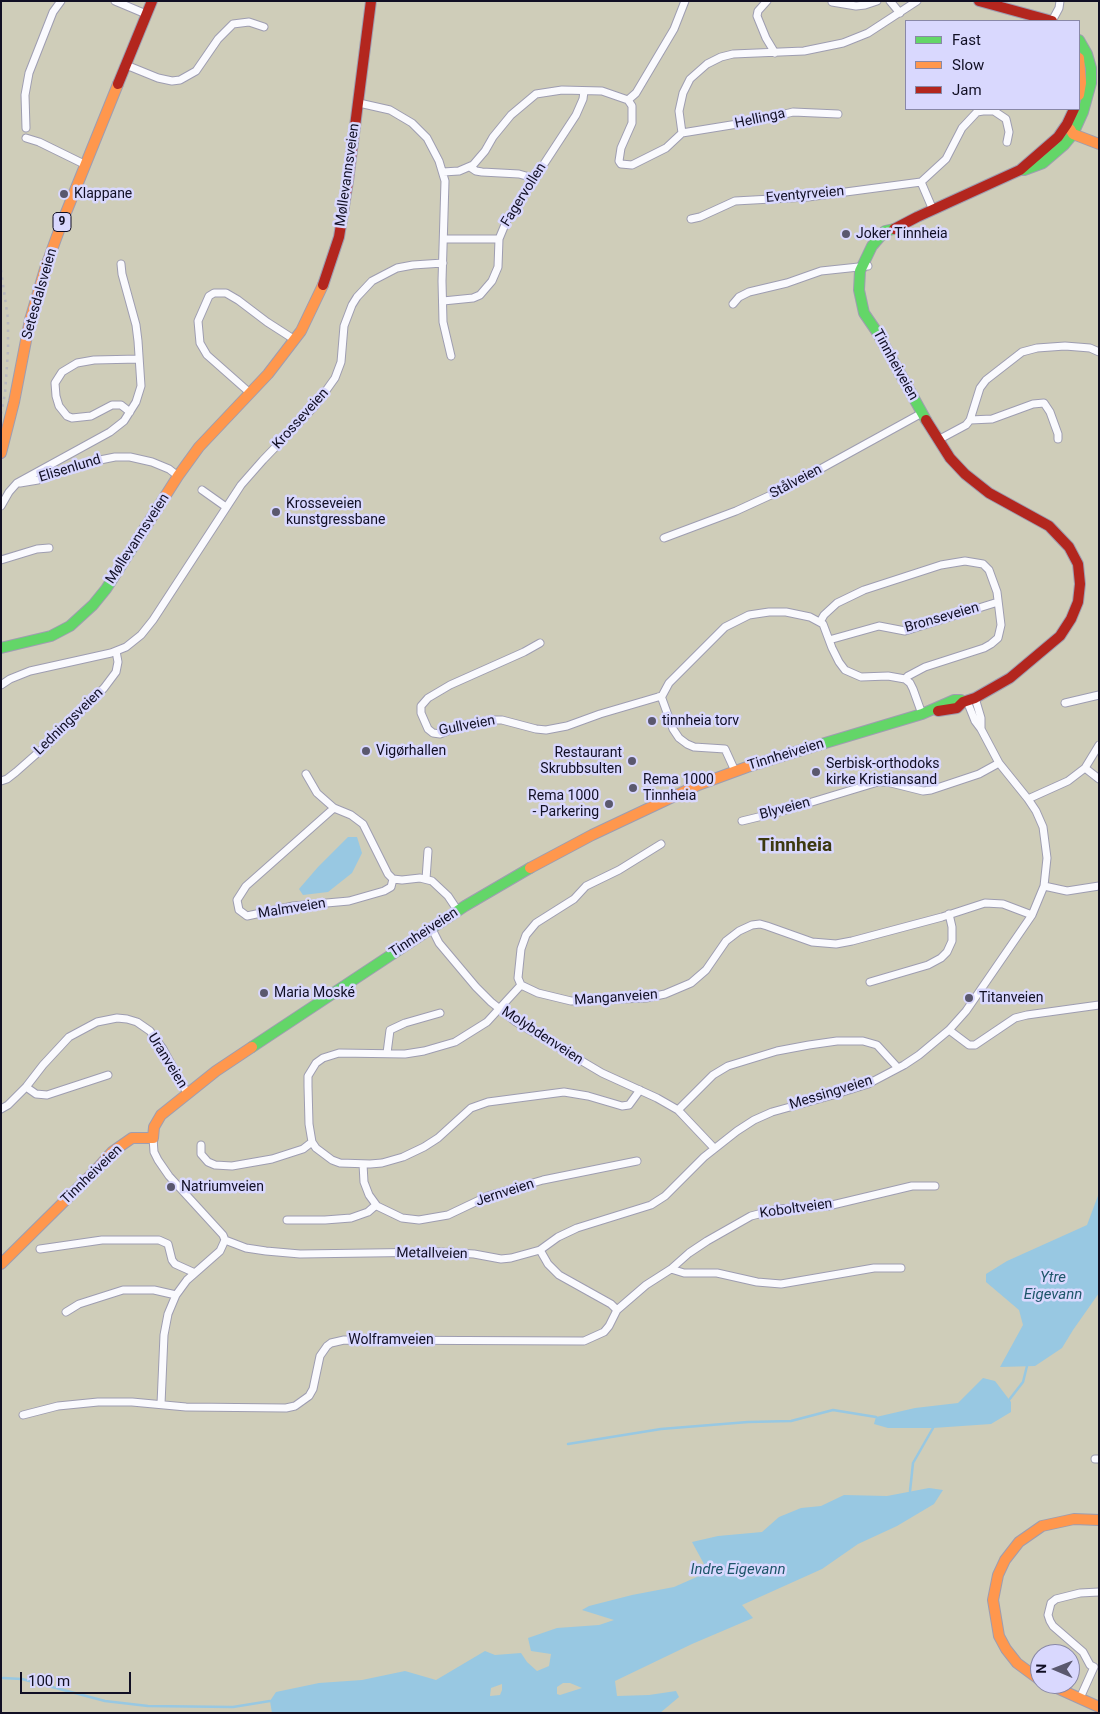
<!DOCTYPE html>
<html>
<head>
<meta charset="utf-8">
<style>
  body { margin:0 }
  #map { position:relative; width:1100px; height:1714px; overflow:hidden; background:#e1e0f6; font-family:Roboto,sans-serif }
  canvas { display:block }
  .frame { position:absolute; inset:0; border:2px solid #110f24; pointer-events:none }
  .legend { position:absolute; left:905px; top:20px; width:175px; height:90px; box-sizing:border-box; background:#d9d8fe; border:1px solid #8988a7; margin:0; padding:6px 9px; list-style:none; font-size:15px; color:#110f24 }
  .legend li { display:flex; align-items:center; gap:10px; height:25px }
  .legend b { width:25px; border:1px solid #8988a7 }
  .north { position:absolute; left:1030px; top:1644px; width:50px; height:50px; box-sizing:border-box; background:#d9d8fe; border:1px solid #8988a7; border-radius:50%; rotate:271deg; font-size:14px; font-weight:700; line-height:20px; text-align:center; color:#110f24 }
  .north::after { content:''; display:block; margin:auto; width:18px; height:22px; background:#5a586e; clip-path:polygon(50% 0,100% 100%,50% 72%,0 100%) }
  .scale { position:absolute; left:20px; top:1672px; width:111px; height:22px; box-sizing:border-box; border:2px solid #110f24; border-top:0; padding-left:6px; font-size:15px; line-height:18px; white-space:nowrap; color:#110f24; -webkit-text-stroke:4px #d9d8fe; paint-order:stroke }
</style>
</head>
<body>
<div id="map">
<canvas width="1100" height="1714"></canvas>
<div class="frame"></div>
<ul class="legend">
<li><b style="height:6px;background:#63d668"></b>Fast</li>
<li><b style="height:6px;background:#ff974d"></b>Slow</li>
<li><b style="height:6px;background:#b3261e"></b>Jam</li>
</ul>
<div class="north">N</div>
<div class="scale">100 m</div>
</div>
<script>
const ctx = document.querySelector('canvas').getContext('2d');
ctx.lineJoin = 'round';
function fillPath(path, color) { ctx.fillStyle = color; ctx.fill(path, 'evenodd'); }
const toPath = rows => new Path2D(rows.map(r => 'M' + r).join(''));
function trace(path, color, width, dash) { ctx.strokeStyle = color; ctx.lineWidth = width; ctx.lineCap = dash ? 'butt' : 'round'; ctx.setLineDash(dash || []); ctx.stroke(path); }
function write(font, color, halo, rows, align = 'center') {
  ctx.font = font + ' Roboto,sans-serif'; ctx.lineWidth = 5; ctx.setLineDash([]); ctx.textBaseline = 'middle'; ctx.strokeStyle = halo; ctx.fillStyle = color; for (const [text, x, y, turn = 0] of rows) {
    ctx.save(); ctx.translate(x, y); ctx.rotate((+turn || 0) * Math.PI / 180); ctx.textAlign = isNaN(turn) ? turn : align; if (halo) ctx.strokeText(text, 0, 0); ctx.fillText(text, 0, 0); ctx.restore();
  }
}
fillPath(toPath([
  [1,1,1099,1,1099,1713,1,1713],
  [906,21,1079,21,1079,109,906,109],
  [1040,1654,1070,1654,1070,1684,1040,1684]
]), '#cfcdb9');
fillPath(toPath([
  [348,837,357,837,362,853,352,873,328,892,303,895,299,889,318,867],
  [1099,1193,1099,1293,1073,1330,1062,1348,1035,1366,1000,1367,1023,1325,1019,1310,986,1282,986,1274,1007,1261,1087,1225],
  [983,1378,995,1381,1011,1402,1011,1412,991,1424,933,1428,888,1428,874,1424,876,1417,915,1408,958,1403],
  [929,1488,943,1490,934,1504,897,1526,858,1544,822,1569,742,1605,753,1618,692,1644,615,1681,617,1696,649,1695,676,1691,679,1697,660,1713,272,1713,270,1701,276,1692,319,1683,362,1680,405,1671,436,1680,485,1651,495,1655,521,1653,527,1662,537,1671,549,1666,551,1654,531,1651,528,1638,557,1628,599,1625,614,1620,582,1610,589,1606,632,1595,674,1587,699,1576,704,1564,692,1542,718,1536,762,1532,779,1517,801,1508,821,1506,844,1495,887,1496],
  [563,1683,570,1683,582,1688,560,1695,557,1694,557,1687],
  [502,1684,502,1690,500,1695,490,1696,491,1688]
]), '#98c8e2');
trace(toPath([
  [1009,1400,1023,1382,1027,1366],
  [568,1444,661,1429,748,1422,791,1421,833,1410,876,1417],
  [910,1491,913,1463,933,1428],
  [3,1678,22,1679,105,1701,148,1706,233,1707,270,1701]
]), '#98c8e2', 2.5);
const street = toPath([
  [115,1,146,14],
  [767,1,758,11,757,16,766,38,775,53],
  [890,1,900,13],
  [832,2,856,6,865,5,877,1],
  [1052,21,1059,8,1060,1],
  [126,65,158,78,172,81,180,80,196,71,218,39,233,24,249,22,264,27],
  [628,100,632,106,632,123,621,148,619,161,621,164,632,165,666,148,682,133,679,111,683,93,690,79,707,64,721,57,733,54,804,51,843,43,868,33,917,1],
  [359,103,390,110,412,123,427,138,439,161,445,181,442,281,443,322,451,356],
  [26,128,25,95,29,73,53,12,61,1],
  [682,133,756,121,793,112,838,114],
  [26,138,39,142,86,165],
  [470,167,476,171,482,172,519,174,533,178],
  [443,172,459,171,473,165,485,151,493,137,511,115,536,94,562,90,602,91,628,100,636,93,674,29,685,1],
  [921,182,946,159,962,128,977,112,983,111,994,111,1006,119,1009,132,1007,142],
  [691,219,700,217,735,201,808,197,921,182,933,210],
  [444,239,499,239],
  [443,301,473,298,480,295,492,281,498,267,499,239,506,222,576,115,583,99,584,91],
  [733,304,739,297,749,292,787,283,821,271,868,266],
  [250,393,207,355,200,343,198,321,209,296,214,293,226,293,238,300,267,322,295,340],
  [130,412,121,405,112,405,91,416,72,418,67,416,59,406,56,396,55,383,62,372,77,363,94,360,139,359],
  [970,420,992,419,1033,404,1044,403,1050,412,1058,434,1058,439],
  [938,440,966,425,970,420,980,388,986,380,1022,352,1037,348,1065,346,1090,348,1099,352],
  [20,483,38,480,85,463,115,457,130,457,152,462,169,469,178,476],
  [202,490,226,507],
  [1,506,9,492,17,483,110,432,124,421,136,402,141,386,138,341,136,325,122,274,121,264],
  [664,538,736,511,784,489,922,413],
  [1,560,37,549,49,548],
  [820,622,824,615,837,603,864,590,941,565,965,561,983,564,989,570,997,592,1001,625,998,638,991,644,984,648,925,667,908,676,905,679],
  [829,640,879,626,905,631,998,602],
  [540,643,524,652,450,685,428,698,421,706,421,713,428,729,433,733,440,734,463,725,492,720,502,720,536,729,546,730,567,726,600,714,658,697,662,696,669,683,725,627,749,615,769,612,786,612,810,617,823,624,832,648,839,662,845,670,861,677,888,676,905,679,910,683,913,689,922,714],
  [1,685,10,679,30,671,111,653,126,647,141,635,153,620,241,485,263,460,315,406,335,378,341,362,344,326,352,305,357,297,372,281,397,268,413,265,443,263],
  [661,696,673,729,679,738,687,744,694,747,725,749,735,771],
  [975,698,981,718,981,729],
  [1065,703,1099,695],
  [1085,768,1099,779],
  [306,774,317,793,334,808,351,815,363,824,388,874,393,879,402,880,420,878,432,881,448,896,458,911],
  [1,781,7,779,16,772,50,742,104,688,116,672,118,662,116,651],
  [1028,799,1068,781,1085,768,1099,745],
  [334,808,246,886,237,900,239,910,247,916,293,906,349,901,384,891,391,887,393,879],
  [742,821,779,812,878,782,887,782,923,791,931,790,979,774,999,763],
  [661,844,619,870,586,886,574,899,536,923,526,935,521,949,518,978,521,985,538,993,571,1001,646,998,665,994,691,983,706,970,726,941,739,931,752,925,760,924,767,926,812,942,836,944,852,941,942,917,985,903,1003,904,1032,915],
  [426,879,428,851],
  [1044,886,1067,891,1099,886],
  [432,929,439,943,476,987,491,1002,516,1022,602,1073,657,1098,678,1110],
  [870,982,928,965,941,958,947,952,952,941,952,927,949,914],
  [521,985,487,1022,455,1042,424,1051,405,1054,339,1053,323,1058,316,1063,308,1076,308,1086,309,1124,312,1142,316,1148,332,1160,340,1163,370,1164,382,1163,403,1157,424,1147,438,1138,471,1108,488,1102,564,1092,588,1096,622,1106,629,1105,640,1090],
  [949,1030,969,1045,975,1045,1015,1018,1027,1015,1099,1005],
  [387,1053,390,1030,405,1023,440,1013],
  [26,1087,36,1094,47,1095,108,1075],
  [1,1109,8,1105,26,1087,43,1065,69,1037,97,1022,117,1018,127,1019,137,1022,150,1031,163,1049,187,1093],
  [153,1138,154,1152,158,1160,169,1176,223,1235,225,1240,246,1248,266,1251,300,1254,440,1252,474,1254,501,1259,511,1258,540,1250,558,1237,577,1228,651,1205,665,1196,704,1157,737,1131,754,1120,772,1112,833,1095,868,1084,904,1065,919,1055,949,1030,966,1011,1032,915,1044,886,1047,858,1043,827,1036,811,1028,799,999,763,981,729,975,721,967,701],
  [201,1145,201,1154,208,1162,215,1165,232,1166,272,1159,303,1149,312,1142],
  [714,1148,678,1110,713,1075,728,1066,777,1051,809,1045,837,1041,863,1041,877,1045,898,1068],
  [363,1164,364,1182,369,1195,377,1206,402,1218,419,1220,448,1215,488,1196,543,1180,637,1161],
  [287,1220,325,1220,351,1218,368,1212,376,1205],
  [40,1249,102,1240,159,1240,168,1244,172,1260,175,1264,195,1273,187,1280,176,1295,168,1314,164,1335,161,1404],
  [540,1250,548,1264,559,1275,611,1304,617,1310],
  [671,1269,684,1273,717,1273,757,1282,781,1284,874,1268,901,1268],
  [195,1273,220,1251,225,1240],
  [66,1312,79,1304,123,1290,154,1290,176,1295],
  [23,1415,58,1406,98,1402,132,1402,186,1407,286,1408,295,1406,309,1396,313,1389,320,1356,327,1346,331,1343,344,1340,584,1341,604,1332,609,1326,617,1310,646,1285,671,1269,689,1253,707,1241,751,1216,778,1209,828,1206,912,1186,935,1186],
  [1095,1459,1099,1459],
  [1094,1667,1090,1665,1083,1652,1053,1626,1050,1621,1048,1615,1051,1603,1056,1599,1080,1593,1099,1592],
  [1080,1698,1094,1667]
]);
const fast = toPath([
  [1024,170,1043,163,1064,145,1073,134,1083,112,1091,83,1091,68,1087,54,1079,40],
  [894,229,885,231,872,246,860,271,859,290,864,313,877,332,926,420],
  [1,648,51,636,70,626,93,605,106,589,143,531],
  [795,752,922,714,954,700,961,700,963,702],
  [252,1047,465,906,530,868]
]);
const slow = toPath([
  [1079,58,1081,83,1079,95],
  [1070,129,1073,134,1099,144],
  [1,453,14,402,30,320,45,269,61,225,118,84],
  [143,531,178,476,199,447,268,374,301,331,323,285],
  [530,868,592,835,698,785,747,767,795,752],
  [1,1264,95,1171,112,1152,132,1138,153,1138,154,1127,161,1115,216,1071,252,1047],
  [1040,1680,1017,1663,1006,1649,999,1636,993,1600,998,1575,1005,1560,1019,1542,1042,1526,1074,1519,1099,1520],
  [1048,1684,1099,1707]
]);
const jam = toPath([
  [979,1,1052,21],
  [118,84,152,1],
  [894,229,917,217,1020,170,1058,137,1067,124,1074,109],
  [323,285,339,237,348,181,371,1],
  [926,420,950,458,965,474,989,493,1049,526,1069,547,1078,564,1080,584,1078,602,1071,619,1060,636,1010,678,975,698,963,702,957,708,938,711]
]);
trace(street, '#9e9db1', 9);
trace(fast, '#9e9db1', 12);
trace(slow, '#9e9db1', 12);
trace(jam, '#9e9db1', 12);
trace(street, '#fafafe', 7);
trace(fast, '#63d668', 10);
trace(slow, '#ff974d', 10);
trace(jam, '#b3261e', 10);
trace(toPath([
  [1,270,8,319,8,351,5,394,1,414]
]), '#b9b9bf', 2.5, [2.5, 5]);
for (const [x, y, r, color] of [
  [64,194,5,"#5a586e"],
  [846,234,5,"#5a586e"],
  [276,512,5,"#5a586e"],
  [652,721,5,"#5a586e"],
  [366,751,5,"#5a586e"],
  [632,761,5,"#5a586e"],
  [816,772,5,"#5a586e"],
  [633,788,5,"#5a586e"],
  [609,804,5,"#5a586e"],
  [264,993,5,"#5a586e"],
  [969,998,5,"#5a586e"],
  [171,1187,5,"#5a586e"]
]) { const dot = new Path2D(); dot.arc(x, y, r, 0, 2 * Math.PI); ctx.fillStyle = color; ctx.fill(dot); trace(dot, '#d9d8fe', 2); }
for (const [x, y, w] of [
  [62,222,18]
]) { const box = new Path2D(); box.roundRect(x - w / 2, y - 9.5, w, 19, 4); ctx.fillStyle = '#d9d8fe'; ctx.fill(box); trace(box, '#110f24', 1); }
write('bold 12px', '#110f24', null, [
  ["9",62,222]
]);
write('14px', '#110f24', '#d9d8fe', [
  ["Hellinga",760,119,-12],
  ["Møllevannsveien",348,175,-82],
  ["Fagervollen",524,195,-58],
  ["Eventyrveien",805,195,-5],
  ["Setesdalsveien",40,294,-74],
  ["Tinnheiveien",895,365,61],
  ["Krosseveien",301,419,-48],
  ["Elisenlund",70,469,-17],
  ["Stålveien",796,482,-28],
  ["Møllevannsveien",138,539,-57],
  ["Bronseveien",942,618,-16],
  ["Ledningsveien",69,722,-44],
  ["Gullveien",467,726,-11],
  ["Tinnheiveien",786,755,-17],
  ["Blyveien",785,809,-15],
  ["Malmveien",292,909,-9],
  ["Tinnheiveien",424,933,-33],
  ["Manganveien",616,998,-4],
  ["Molybdenveien",542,1036,33],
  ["Uranveien",167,1061,58],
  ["Messingveien",831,1093,-17],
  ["Tinnheiveien",92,1175,-44],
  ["Jernveien",505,1193,-18],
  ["Koboltveien",796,1209,-8],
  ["Metallveien",432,1254,1],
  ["Wolframveien",391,1340]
]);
write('14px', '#110f24', '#d9d8fe', [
  ["Klappane",74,194],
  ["Joker Tinnheia",856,234],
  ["Krosseveien",286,504],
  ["kunstgressbane",286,520],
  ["tinnheia torv",662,721],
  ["Vigørhallen",376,751],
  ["Restaurant",622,753,"right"],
  ["Skrubbsulten",622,769,"right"],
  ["Serbisk-orthodoks",826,764],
  ["kirke Kristiansand",826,780],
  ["Rema 1000",643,780],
  ["Tinnheia",643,796],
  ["Rema 1000",599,796,"right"],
  ["- Parkering",599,812,"right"],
  ["Maria Moské",274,993],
  ["Titanveien",979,998],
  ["Natriumveien",181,1187]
], 'left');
write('italic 15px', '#1e566a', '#d9d8fe', [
  ["Ytre",1053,1278],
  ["Eigevann",1053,1295],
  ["Indre Eigevann",738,1570]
]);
write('bold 19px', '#3c3910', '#d9d8fe', [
  ["Tinnheia",795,846]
]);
</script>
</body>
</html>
